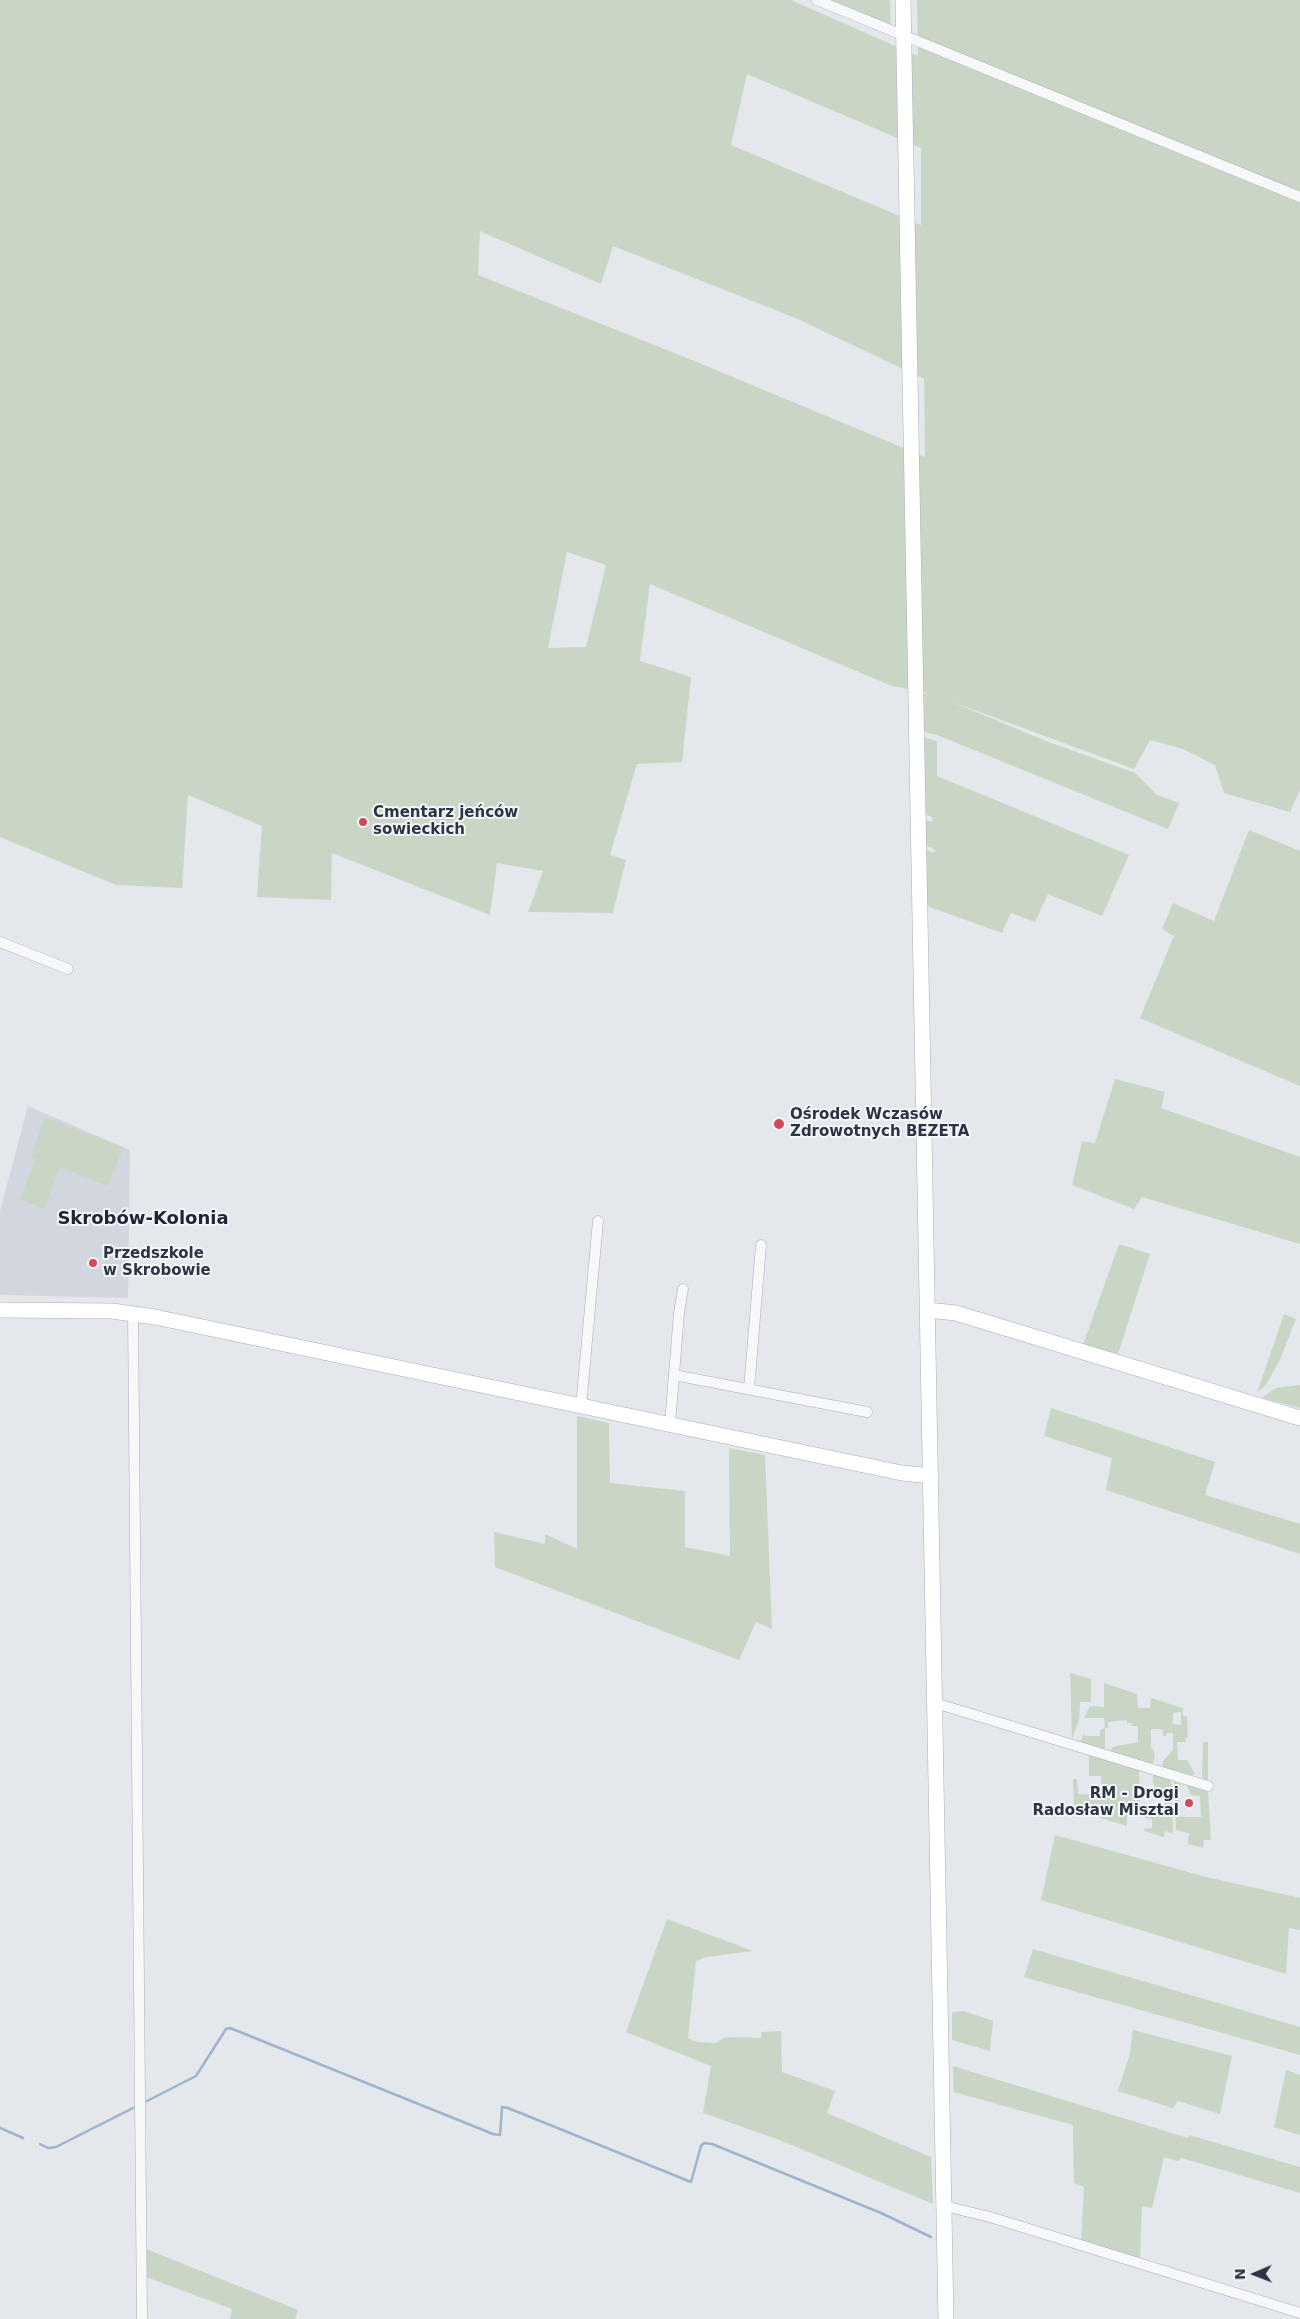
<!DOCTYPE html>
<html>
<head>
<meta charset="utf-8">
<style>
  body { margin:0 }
  #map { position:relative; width:1300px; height:2319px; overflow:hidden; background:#e4e7ec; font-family:"DejaVu Sans",sans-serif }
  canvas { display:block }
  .north { position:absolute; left:1230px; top:2249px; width:50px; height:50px; -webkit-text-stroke:4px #f4f6f9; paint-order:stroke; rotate:269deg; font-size:14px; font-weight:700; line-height:20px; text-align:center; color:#2b3445 }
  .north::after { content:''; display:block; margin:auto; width:18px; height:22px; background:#2b3445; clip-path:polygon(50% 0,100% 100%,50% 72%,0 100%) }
</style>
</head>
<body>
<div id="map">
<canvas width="1300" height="2319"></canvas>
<div class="north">N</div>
</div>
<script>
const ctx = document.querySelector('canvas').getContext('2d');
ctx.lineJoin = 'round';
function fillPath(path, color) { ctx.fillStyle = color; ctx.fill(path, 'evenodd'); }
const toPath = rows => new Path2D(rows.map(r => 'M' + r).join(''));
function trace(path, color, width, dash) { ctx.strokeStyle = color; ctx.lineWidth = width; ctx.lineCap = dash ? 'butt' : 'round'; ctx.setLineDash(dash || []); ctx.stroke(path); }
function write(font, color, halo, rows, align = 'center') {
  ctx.font = font + ' "DejaVu Sans",sans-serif'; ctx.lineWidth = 4; ctx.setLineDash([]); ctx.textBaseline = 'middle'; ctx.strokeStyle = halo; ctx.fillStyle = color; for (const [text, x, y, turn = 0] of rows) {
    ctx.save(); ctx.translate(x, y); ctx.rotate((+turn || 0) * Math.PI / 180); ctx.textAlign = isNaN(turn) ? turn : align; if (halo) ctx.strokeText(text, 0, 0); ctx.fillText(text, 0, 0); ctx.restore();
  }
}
fillPath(toPath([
  [28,1106,130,1150,128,1298,0,1295,0,1211]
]), '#d2d6de');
fillPath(toPath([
  [0,0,791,0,918,56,917,0,1300,0,1300,790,1290,812,1224,793,1215,765,1183,749,1150,740,1134,769,950,701,1046,741,1135,773,1157,795,1179,803,1168,829,937,735,927,733,924,730,921,701,923,695,928,693,892,686,650,584,640,661,691,677,682,762,637,764,610,855,626,860,613,913,528,912,543,871,497,863,490,915,332,853,331,900,257,897,262,826,188,795,182,888,116,885,0,837],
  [747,74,921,148,921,225,731,145],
  [480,231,601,284,613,246,798,319,924,379,925,457,692,360,478,275],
  [567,552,606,565,586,647,548,648],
  [832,0,890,0,891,25],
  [926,738,937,741,937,776,1129,855,1102,916,1048,894,1035,922,1011,913,1002,933,927,906,926,849,933,853,935,850,926,845,925,820,932,822,932,817,925,814,923,740],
  [1249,830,1300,851,1300,1086,1140,1018,1174,936,1162,929,1173,903,1214,921],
  [1115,1079,1165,1092,1161,1108,1300,1157,1300,1244,1142,1197,1134,1209,1072,1185,1082,1141,1095,1143],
  [45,1117,123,1148,108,1186,60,1167,44,1209,20,1199,36,1158,31,1156],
  [1119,1244,1150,1254,1118,1354,1083,1345],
  [1284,1314,1296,1319,1279,1362,1265,1386,1257,1393],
  [1300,1385,1300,1408,1262,1398,1275,1388],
  [1051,1408,1215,1462,1205,1495,1300,1524,1300,1554,1106,1490,1112,1458,1044,1436],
  [577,1416,609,1423,610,1483,685,1491,685,1547,730,1556,729,1448,765,1455,772,1629,756,1622,739,1660,495,1567,494,1532,545,1544,545,1534,577,1549],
  [1070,1673,1091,1679,1091,1702,1080,1702,1079,1720,1072,1739],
  [1104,1683,1137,1694,1138,1708,1150,1708,1151,1698,1183,1708,1183,1716,1187,1716,1188,1738,1185,1738,1186,1742,1177,1742,1178,1760,1187,1760,1195,1774,1190,1775,1162,1767,1163,1761,1173,1750,1173,1733,1167,1733,1166,1736,1163,1736,1162,1729,1151,1729,1151,1748,1153,1749,1155,1756,1152,1765,1111,1751,1112,1747,1138,1742,1138,1726,1132,1726,1132,1723,1127,1723,1127,1720,1108,1722,1108,1728,1105,1728,1105,1750,1080,1743,1084,1733,1085,1736,1100,1736,1100,1730,1105,1728,1104,1718,1084,1718,1090,1706,1104,1707],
  [1181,1712,1181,1725,1173,1724,1173,1713],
  [1203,1742,1208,1742,1208,1782,1204,1780,1202,1775],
  [1089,1752,1139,1768,1140,1806,1127,1806,1127,1826,1074,1810,1073,1779,1077,1779,1078,1794,1102,1795,1101,1776,1089,1776],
  [1155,1774,1171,1779,1173,1834,1165,1831,1164,1837,1144,1831,1144,1829,1152,1828,1152,1819,1145,1818,1144,1807,1150,1809,1151,1813,1164,1809,1164,1792,1156,1789,1153,1783,1153,1776],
  [1174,1782,1181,1784,1179,1794,1180,1817,1201,1817,1200,1796,1191,1795,1187,1786,1190,1784,1208,1791,1211,1840,1204,1840,1203,1848,1188,1844,1189,1833,1176,1830],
  [1055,1835,1206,1877,1300,1898,1300,1930,1289,1928,1286,1974,1041,1900],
  [667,1919,753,1951,706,1957,696,1961,688,2038,697,2042,715,2043,726,2037,761,2038,762,2032,781,2031,782,2072,835,2091,827,2113,931,2157,933,2204,782,2141,703,2113,711,2066,626,2032],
  [1033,1949,1300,2027,1300,2055,1024,1977],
  [964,2011,993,2021,990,2051,952,2040,952,2012],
  [1133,2030,1232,2056,1220,2114,1178,2101,1173,2108,1118,2091,1130,2053],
  [953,2066,1188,2138,1189,2135,1300,2167,1300,2193,1182,2158,1177,2161,1164,2157,1152,2208,1142,2206,1140,2260,1081,2242,1084,2187,1074,2183,1073,2125,954,2092],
  [1286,2070,1300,2075,1300,2135,1274,2127],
  [146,2249,298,2310,295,2319,230,2319,232,2309,146,2277]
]), '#c9d6c5');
trace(toPath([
  [147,2101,196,2076,226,2029,230,2028,493,2134,500,2135,502,2107,508,2108,691,2182,701,2146,704,2143,712,2144,881,2213,931,2237],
  [0,2128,23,2138],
  [40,2144,48,2148,56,2147,133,2108]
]), '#9fb4cc', 2.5);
const street = toPath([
  [817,0,1300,197],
  [0,942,68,969],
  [133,1313,142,2319],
  [674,1375,867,1412],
  [749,1389,761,1245],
  [581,1406,598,1221],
  [670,1424,679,1313,683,1289],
  [935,1703,1208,1786],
  [944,2206,990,2217,1300,2313]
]);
const secondary = toPath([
  [903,0,946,2319],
  [0,1310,112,1311,155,1317,902,1473,931,1476],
  [927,1310,956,1313,1300,1418]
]);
trace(street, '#a9aeb7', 11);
trace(secondary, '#a9aeb7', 16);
trace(street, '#f7f8fa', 10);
trace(secondary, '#fff', 15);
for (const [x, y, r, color] of [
  [363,822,5,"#d1495b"],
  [779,1124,6,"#d1495b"],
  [93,1263,5,"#d1495b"],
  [1189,1803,5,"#d1495b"]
]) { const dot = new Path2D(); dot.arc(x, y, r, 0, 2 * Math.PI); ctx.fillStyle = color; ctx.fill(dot); trace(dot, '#f4f6f9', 2); }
write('bold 15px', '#2b3445', '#f4f6f9', [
  ["Cmentarz jeńców",373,813],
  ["sowieckich",373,830],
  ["Ośrodek Wczasów",790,1115],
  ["Zdrowotnych BEZETA",790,1132],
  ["Przedszkole",103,1254],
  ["w Skrobowie",103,1271],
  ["RM - Drogi",1179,1794,"right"],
  ["Radosław Misztal",1179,1811,"right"]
], 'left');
write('bold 18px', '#1d2536', '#f4f6f9', [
  ["Skrobów-Kolonia",143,1219]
]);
</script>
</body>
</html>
